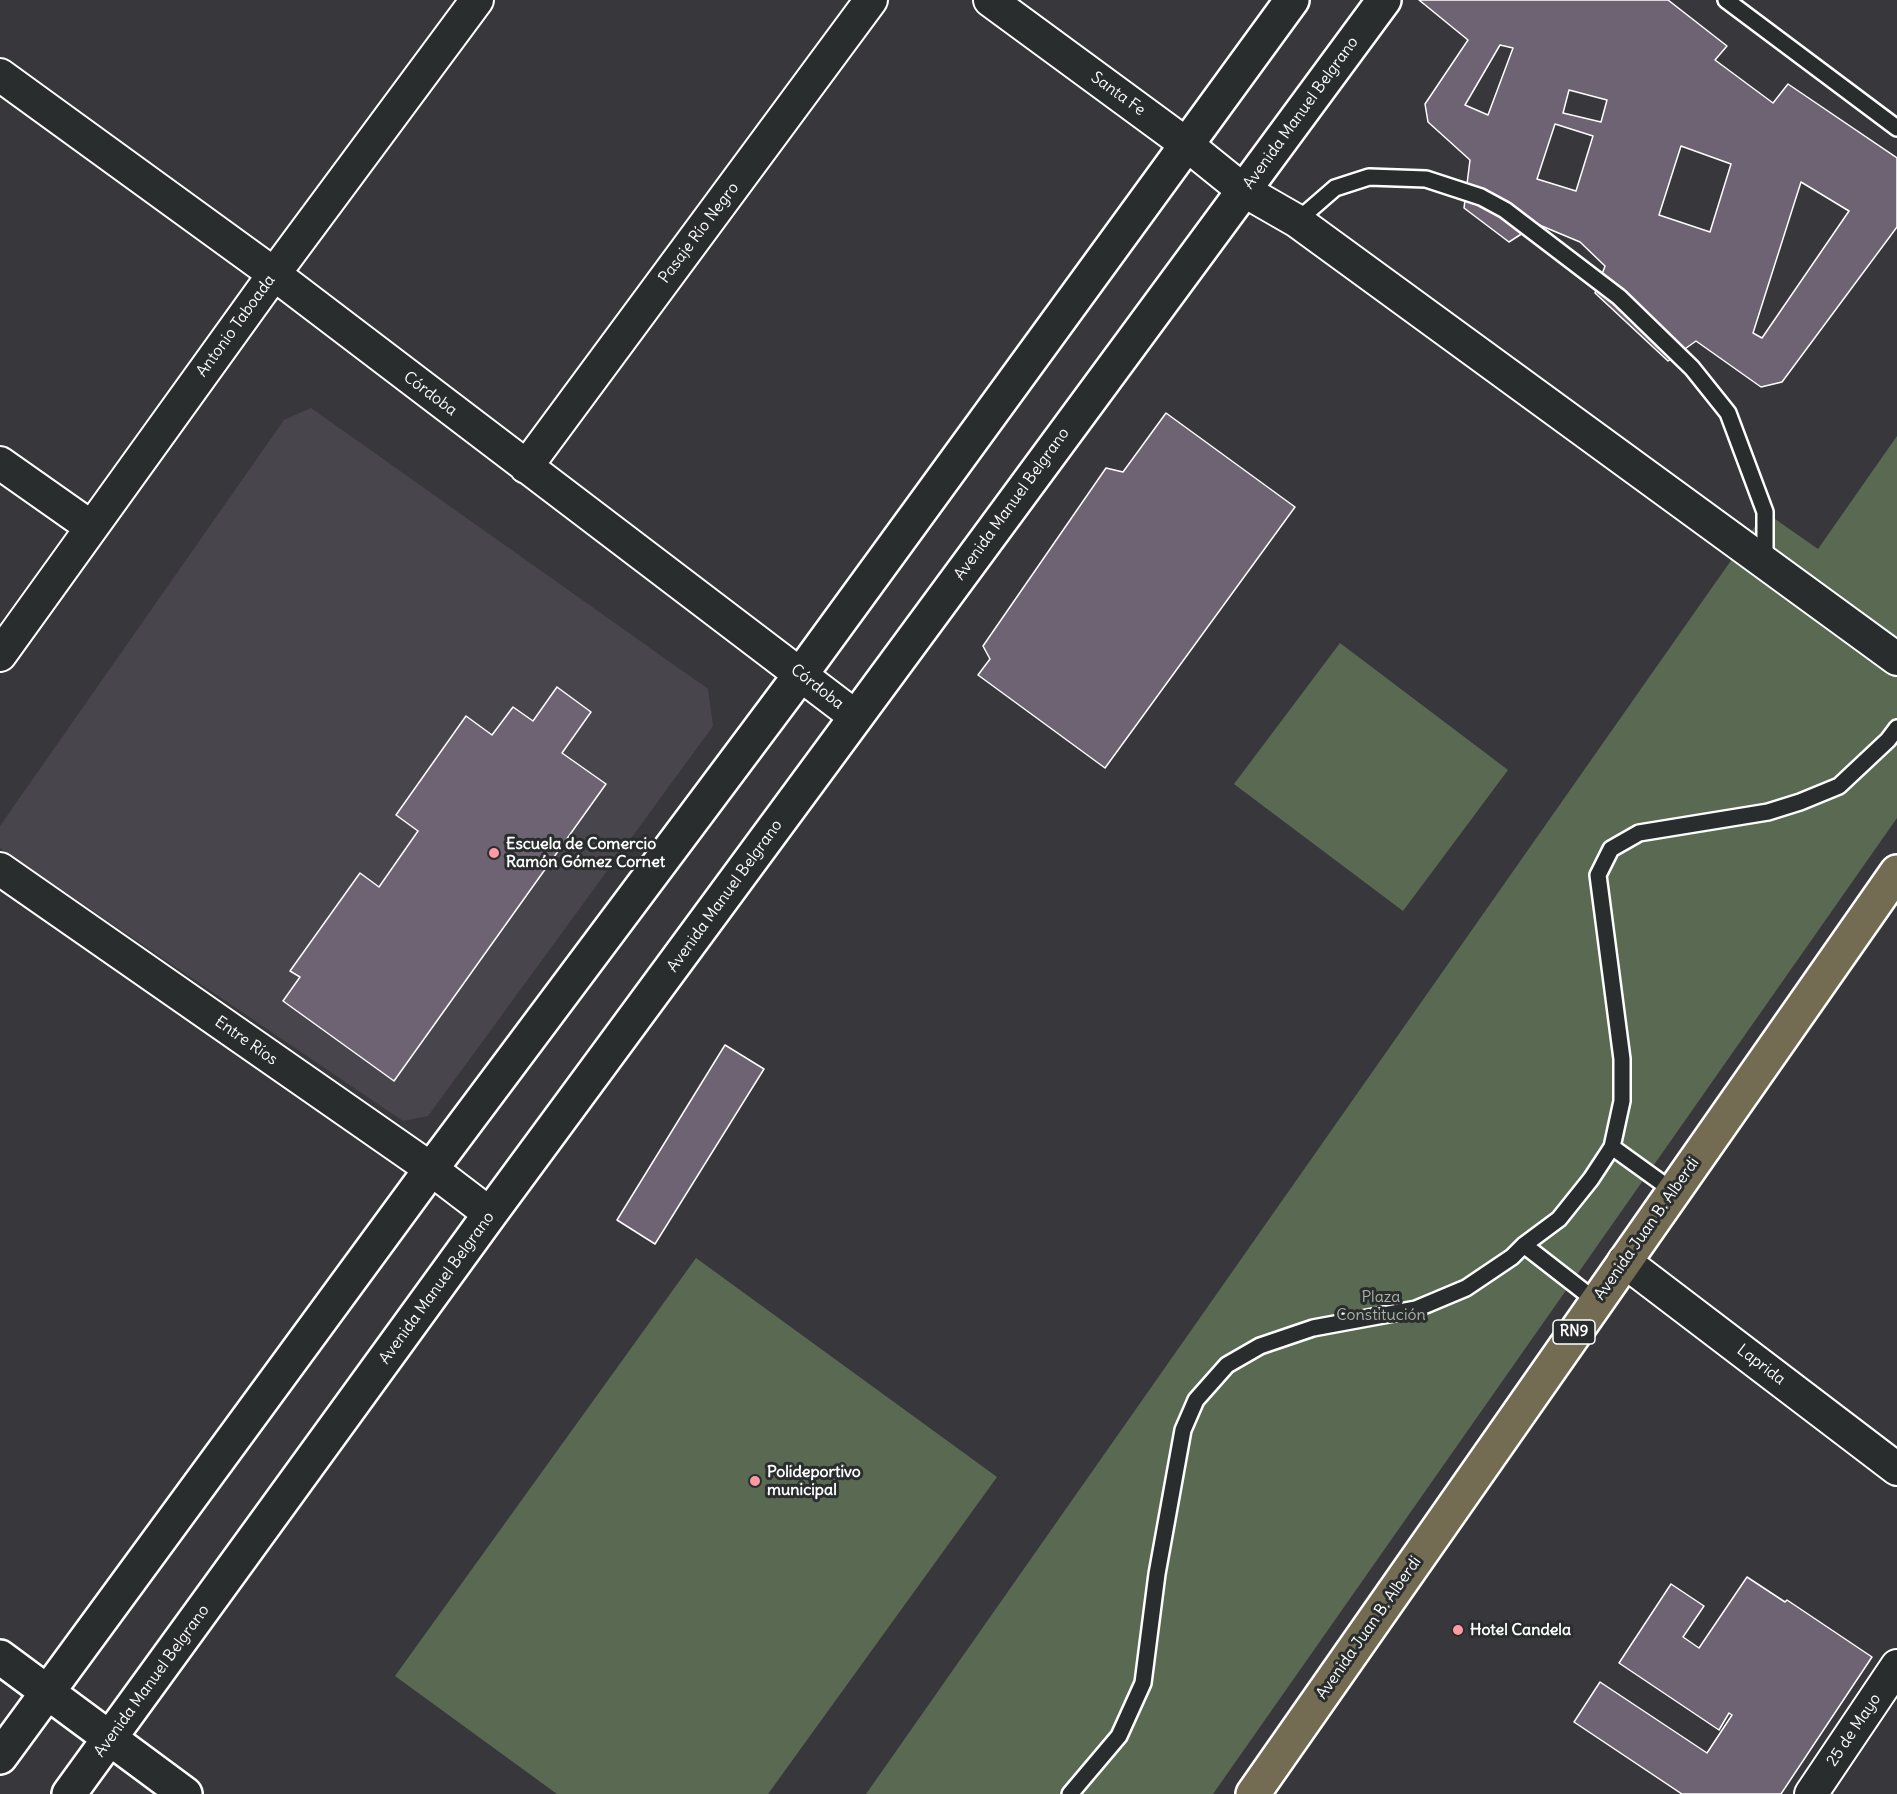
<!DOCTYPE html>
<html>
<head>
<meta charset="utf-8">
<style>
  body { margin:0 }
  canvas { display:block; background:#38383c }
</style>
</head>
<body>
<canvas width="1897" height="1794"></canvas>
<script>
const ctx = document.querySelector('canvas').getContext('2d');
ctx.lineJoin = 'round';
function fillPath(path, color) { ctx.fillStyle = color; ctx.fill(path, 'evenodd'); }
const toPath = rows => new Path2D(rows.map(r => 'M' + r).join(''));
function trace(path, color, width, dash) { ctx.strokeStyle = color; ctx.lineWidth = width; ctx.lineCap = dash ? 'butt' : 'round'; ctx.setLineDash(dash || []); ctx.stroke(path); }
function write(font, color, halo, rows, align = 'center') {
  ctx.font = font + ' Delius,sans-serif'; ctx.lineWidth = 6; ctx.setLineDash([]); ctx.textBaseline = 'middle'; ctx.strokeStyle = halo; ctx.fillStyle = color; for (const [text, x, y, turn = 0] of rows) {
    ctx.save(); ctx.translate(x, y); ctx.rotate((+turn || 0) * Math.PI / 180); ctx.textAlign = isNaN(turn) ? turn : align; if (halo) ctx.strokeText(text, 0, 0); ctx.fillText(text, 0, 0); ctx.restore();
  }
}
fillPath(toPath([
  [311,408,708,689,713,726,428,1116,403,1121,0,848,0,826,284,420]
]), '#48454c');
fillPath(toPath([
  [1897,436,1897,818,1213,1794,866,1794,1765,512,1818,549],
  [1340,643,1508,770,1403,911,1234,784],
  [696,1258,997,1477,768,1794,557,1794,395,1676]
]), '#596952');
const building = toPath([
  [1419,0,1668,0,1727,46,1715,60,1773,103,1788,84,1897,158,1897,227,1782,382,1761,387,1696,341,1668,361,1595,293,1605,266,1580,242,1537,224,1509,242,1464,208,1470,160,1428,122,1425,104,1468,40,1419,0],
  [1500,45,1513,48,1488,115,1465,105,1500,45],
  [1569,90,1607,100,1601,122,1563,113,1569,90],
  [1555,124,1593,136,1576,191,1537,179,1555,124],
  [1681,146,1731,164,1710,232,1659,215,1681,146],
  [1801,182,1849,211,1762,338,1753,333,1801,182],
  [1166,413,1295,507,1105,768,978,675,990,659,983,646,1106,468,1123,472,1166,413],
  [557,687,591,712,562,753,606,784,394,1081,283,1001,300,977,290,971,360,873,379,887,418,831,396,815,466,716,492,735,513,707,533,721,557,687],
  [725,1045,764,1069,655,1244,617,1220,725,1045],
  [1747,1577,1785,1602,1787,1600,1872,1657,1781,1794,1682,1794,1574,1722,1600,1682,1707,1753,1732,1715,1729,1713,1719,1730,1619,1663,1671,1584,1704,1606,1683,1637,1699,1648,1747,1577]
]);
fillPath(building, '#6e6372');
trace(building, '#fff', 1.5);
const service = toPath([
  [1726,0,1897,128],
  [1297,221,1335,188,1369,177,1426,179,1481,197,1505,210,1619,297,1692,368,1728,413,1765,512,1765,562],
  [1612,1147,1673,1191],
  [1524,1245,1596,1301],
  [1070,1794,1119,1736,1143,1683,1157,1574,1183,1430,1196,1400,1227,1365,1260,1346,1313,1328,1416,1309,1466,1288,1512,1257,1524,1245,1559,1219,1591,1179,1612,1147,1622,1101,1622,1059,1598,875,1611,849,1639,833,1768,812,1800,802,1839,786,1888,740,1897,728]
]);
const minor = toPath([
  [990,0,1186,144,1243,190,1297,221,1897,659],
  [0,75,274,274,856,717],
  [0,463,91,527],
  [526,467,871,0],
  [0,655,274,274,477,0],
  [0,869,431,1169,490,1214],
  [1624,1261,1897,1469],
  [1811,1794,1897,1666]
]);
const tertiary = toPath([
  [0,1657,185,1794],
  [0,1757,431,1169,801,674,1292,0],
  [69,1794,490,1214,1384,0]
]);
const trunk = toPath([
  [1253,1794,1897,872]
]);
trace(service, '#fff', 20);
trace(minor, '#fff', 36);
trace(tertiary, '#fff', 38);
trace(trunk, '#fff', 38);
trace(service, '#2a2d2e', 15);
trace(minor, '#2a2d2e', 32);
trace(tertiary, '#2a2d2e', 33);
trace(trunk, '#736b52', 33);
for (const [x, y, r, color] of [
  [494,853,6,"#ff9aa2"],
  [755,1481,6,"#ff9aa2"],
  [1458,1630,6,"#ff9aa2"]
]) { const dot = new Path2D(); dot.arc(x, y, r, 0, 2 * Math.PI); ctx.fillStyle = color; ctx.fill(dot); trace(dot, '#2a2d2e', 2); }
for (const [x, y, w] of [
  [1574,1332,42]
]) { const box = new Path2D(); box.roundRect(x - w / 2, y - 12, w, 24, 4.5); ctx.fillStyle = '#2a2d2e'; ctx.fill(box); trace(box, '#fff', 1.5); }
write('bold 15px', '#fff', null, [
  ["RN9",1574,1332]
]);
write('16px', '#fff', '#2a2d2e', [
  ["Santa Fe",1118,94,36],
  ["Avenida Manuel Belgrano",1301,113,-54],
  ["Pasaje Río Negro",699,233,-53],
  ["Antonio Taboada",236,326,-54],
  ["Córdoba",430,394,37],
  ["Avenida Manuel Belgrano",1012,504,-54],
  ["Córdoba",817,687,38],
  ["Avenida Manuel Belgrano",725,896,-54],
  ["Entre Ríos",246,1041,35],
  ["Avenida Juan B. Alberdi",1647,1229,-55],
  ["Avenida Manuel Belgrano",437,1288,-54],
  ["Laprida",1761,1365,37],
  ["Avenida Juan B. Alberdi",1369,1628,-55],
  ["Avenida Manuel Belgrano",152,1681,-54],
  ["25 de Mayo",1854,1730,-56]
]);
write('bold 16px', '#fff', '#2a2d2e', [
  ["Escuela de Comercio",506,844],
  ["Ramón Gómez Cornet",506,862],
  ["Polideportivo",767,1472],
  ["municipal",767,1490],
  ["Hotel Candela",1470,1630]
], 'left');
write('16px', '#acb4a8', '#2a2d2e', [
  ["Plaza",1381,1297],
  ["Constitución",1381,1315]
]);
</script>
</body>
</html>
